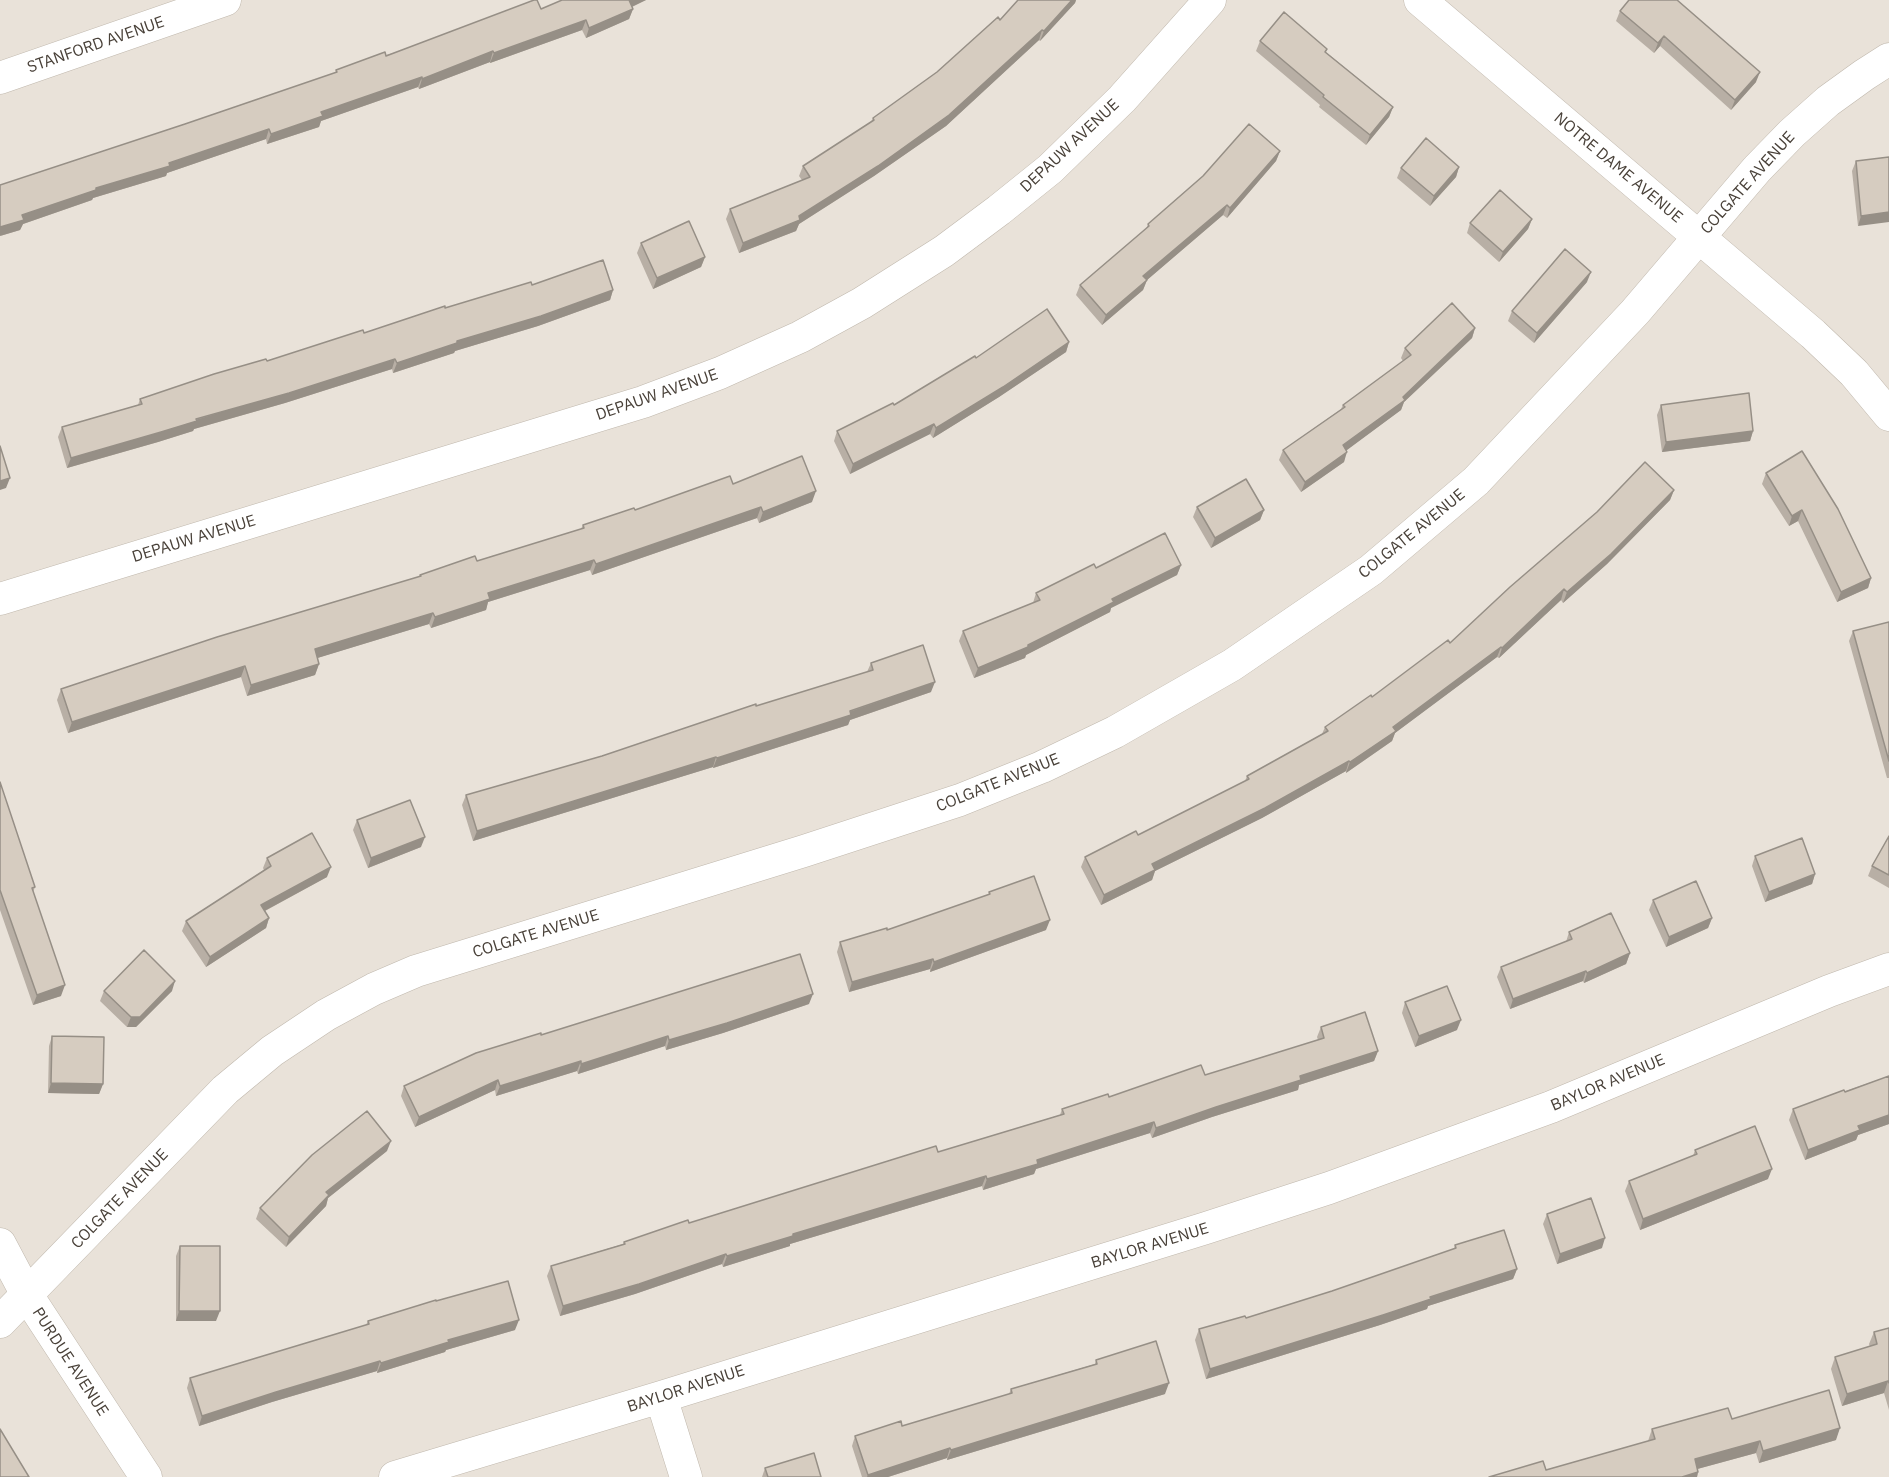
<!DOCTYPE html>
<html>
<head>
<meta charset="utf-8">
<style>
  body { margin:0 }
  canvas { display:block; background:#f5f1eb }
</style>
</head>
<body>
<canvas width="1889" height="1477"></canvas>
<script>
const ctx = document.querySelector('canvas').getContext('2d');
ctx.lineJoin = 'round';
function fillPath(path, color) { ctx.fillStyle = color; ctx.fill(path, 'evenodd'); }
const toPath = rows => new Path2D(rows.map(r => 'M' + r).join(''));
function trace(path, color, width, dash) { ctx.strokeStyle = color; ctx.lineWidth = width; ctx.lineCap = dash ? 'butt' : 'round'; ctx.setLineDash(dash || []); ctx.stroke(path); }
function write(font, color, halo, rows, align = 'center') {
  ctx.font = font + ' "IBM Plex Sans",sans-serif'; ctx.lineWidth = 5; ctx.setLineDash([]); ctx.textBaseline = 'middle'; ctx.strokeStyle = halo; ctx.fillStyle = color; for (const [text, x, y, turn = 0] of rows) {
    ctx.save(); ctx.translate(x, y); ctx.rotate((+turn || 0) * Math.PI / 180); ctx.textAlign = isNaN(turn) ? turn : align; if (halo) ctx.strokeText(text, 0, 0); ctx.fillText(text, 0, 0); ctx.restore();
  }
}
fillPath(toPath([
  [0,0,1889,0,1889,1477,0,1477]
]), '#e9e2d9');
const minor = toPath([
  [1420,0,1813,334,1854,373,1889,415],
  [0,78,225,0],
  [0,599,643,402,720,373,800,337,862,303,944,251,999,210,1050,169,1122,99,1210,0],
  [0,1244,27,1295,146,1477],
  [0,1322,225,1090,272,1051,326,1015,374,989,416,971,804,851,960,800,1042,767,1115,732,1232,665,1371,570,1476,481,1635,312,1757,169,1792,133,1828,101,1864,75,1889,59],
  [661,1397,686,1477],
  [395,1477,661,1397,1206,1228,1329,1188,1551,1107,1829,991,1889,969]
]);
trace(minor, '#c0b8ad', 33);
trace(minor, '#fff', 32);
fillPath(toPath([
  [562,0,646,0,632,7,633,9,629,19,586,38,582,30,490,63,490,62,419,89,418,87,321,121,319,127,267,144,266,139,167,173,166,176,93,198,92,200,23,224,20,230,0,236,185,124,335,73,336,70,541,9],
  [1018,0,1076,0,1075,3,1040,41,1039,40,946,126,874,176,799,224,796,231,739,253,726,219,730,209,802,180,799,176,803,166,871,122,873,118,937,72,1000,20],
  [1620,11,1756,82,1731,110,1660,46,1654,53,1616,21],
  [1260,41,1326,52,1393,107,1389,117,1366,145,1319,107,1320,105,1256,51],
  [1280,151,1276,161,1227,218,1223,215,1147,280,1143,290,1102,325,1076,295,1080,285,1146,229,1148,224,1203,176],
  [1889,157,1858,226,1852,171,1856,161],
  [1459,167,1456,177,1430,206,1397,178,1401,168],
  [1532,219,1528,229,1499,262,1467,233,1470,223],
  [641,243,705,257,701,267,653,289,637,253],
  [1587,282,1534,343,1508,321,1512,311],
  [532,285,613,290,610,300,538,326,455,351,454,353,393,373,392,369,285,403,194,429,193,431,158,442,67,468,58,437,62,427,138,405,140,399,364,333,445,308],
  [1475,328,1472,338,1404,402,1401,410,1346,450,1344,462,1301,492,1279,460,1283,450,1341,409,1343,405,1403,361,1401,358,1405,348],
  [1069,342,1066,352,999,397,933,438,930,434,850,474,834,441,837,431,894,405,976,358],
  [1661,405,1753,431,1750,441,1662,452,1657,415],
  [1766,473,1871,578,1868,588,1837,602,1798,521,1789,526,1762,484],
  [733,484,812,502,759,523,757,518,592,575,590,570,488,602,486,610,431,628,429,624,317,658,319,664,315,675,247,696,241,677,68,733,57,700,61,689,419,577,420,575,477,561,581,529,583,525,635,510],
  [1674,490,1670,500,1607,564,1563,603,1561,600,1499,658,1497,657,1395,733,1392,741,1346,773,1346,771,1262,818,1155,871,1152,880,1101,905,1081,867,1085,857,1138,835,1245,781,1247,776,1322,734,1325,727,1372,697,1450,643],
  [1197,507,1264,510,1260,520,1211,548,1193,517],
  [1181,565,1177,575,1111,608,1110,612,1026,655,1025,658,974,678,959,641,963,631,1033,603,1036,593,1096,568],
  [1889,622,1889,778,1887,778,1849,641,1853,631],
  [871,663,931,692,850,720,848,725,713,768,713,767,473,841,462,805,466,795,602,756,756,706,867,672],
  [0,782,35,887,33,892,61,996,33,1005,0,910],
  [357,820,421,847,368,868,353,830],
  [1889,836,1889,888,1868,876,1872,866],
  [1755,856,1815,874,1812,884,1765,902,1752,866],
  [267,858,327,877,265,911,269,918,266,928,206,967,182,931,186,921,264,870,263,868],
  [989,892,1046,930,930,972,930,969,849,992,837,952,840,942,887,930,988,895],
  [1653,900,1712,918,1708,928,1666,947,1649,910],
  [1569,932,1630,953,1626,964,1584,983,1583,981,1510,1009,1497,977,1501,967,1566,942],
  [104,991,172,991,136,1027,127,1027,100,1001],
  [1405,1002,1457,1030,1415,1047,1402,1013],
  [809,1004,723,1033,666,1050,665,1046,578,1074,577,1071,496,1096,495,1090,415,1127,401,1096,404,1086,541,1035],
  [1321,1027,1378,1051,1374,1061,1299,1085,1298,1090,1212,1117,1152,1138,1150,1133,1036,1169,1034,1174,983,1190,982,1186,790,1244,790,1246,723,1267,722,1264,635,1294,560,1316,547,1276,551,1266,623,1244,624,1242,938,1152,1060,1115,1062,1109,1205,1075,1318,1040,1317,1037],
  [52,1036,103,1084,99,1094,48,1093,49,1046],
  [1889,1076,1889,1124,1858,1135,1856,1140,1805,1160,1789,1120,1793,1109],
  [1695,1150,1768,1179,1640,1230,1625,1191,1629,1181,1693,1156],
  [387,1151,328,1198,326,1206,286,1247,256,1219,260,1208],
  [1547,1214,1602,1248,1557,1264,1543,1224],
  [1455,1245,1517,1269,1513,1279,1428,1306,1427,1309,1380,1325,1206,1379,1195,1340,1199,1329,1246,1318,1332,1291,1454,1249],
  [180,1246,216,1321,176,1321,176,1256],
  [436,1301,515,1330,446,1350,445,1352,377,1373,377,1371,272,1402,199,1426,187,1388,190,1378,366,1325,368,1321],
  [1889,1328,1889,1410,1884,1393,1842,1406,1831,1369,1835,1357,1870,1347,1869,1344,1874,1332],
  [1096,1360,1165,1394,947,1460,947,1458,888,1477,862,1477,852,1446,855,1436,902,1426,1009,1394,1011,1389,1095,1364],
  [1732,1419,1836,1440,1759,1463,1756,1453,1697,1469,1698,1472,1697,1477,1489,1477,1546,1470,1648,1441,1652,1429],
  [765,1468,821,1477,762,1477]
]), '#b8afa5');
fillPath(toPath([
  [629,0,646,0,625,10],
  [1072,0,1076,0,1075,3,1040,41,1044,31],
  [633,9,629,19,586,38,589,28],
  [586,20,582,30,490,63,494,53],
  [1042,30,1039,40,946,126,874,176,799,224,796,231,739,253,743,243,799,216],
  [1664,36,1660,46,1654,53,1658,43],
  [493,51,490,62,419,89,422,79],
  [1760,72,1756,82,1731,110,1735,100],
  [422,77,418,87,321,121,319,127,267,144,271,134,321,112],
  [1393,107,1389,117,1366,145,1370,135],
  [269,129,266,139,167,173,166,176,93,198,92,200,23,224,20,230,0,236,0,227,22,215,96,188],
  [1280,151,1276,161,1227,218,1230,208],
  [1459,167,1456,177,1430,206,1434,196],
  [1227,205,1223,215,1140,286,1143,276],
  [1889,212,1889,222,1858,226,1861,216],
  [1532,219,1528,229,1499,262,1503,252],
  [705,257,701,267,653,289,657,278],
  [1591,272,1587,282,1534,343,1537,333],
  [1147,280,1143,290,1102,325,1106,315],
  [613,290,610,300,538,326,455,351,454,353,393,373,397,363,457,341],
  [1475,328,1472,338,1404,402,1401,410,1339,456,1343,445,1403,397],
  [1069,342,1066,352,999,397,933,438,936,428],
  [395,359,392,369,285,403,194,429,193,431,158,442,67,468,71,458],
  [934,424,930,434,850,474,853,464],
  [1753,431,1750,441,1662,452,1666,442],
  [1347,452,1344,462,1301,492,1305,482],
  [10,478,6,488,0,490,0,481],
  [1674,490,1670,500,1607,564,1563,603,1567,592],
  [816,491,812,502,759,523,763,512],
  [761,507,757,518,592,575,596,564],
  [1264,510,1260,520,1211,548,1215,538],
  [1802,510,1798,521,1789,526,1792,516],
  [594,560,590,570,488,602,486,610,431,628,435,617,488,593],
  [1181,565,1177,575,1111,608,1110,612,1026,655,1025,658,974,678,978,668,1028,645,1112,599],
  [1871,578,1868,588,1837,602,1841,592],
  [1564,589,1561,600,1499,658,1502,648],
  [433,613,429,624,311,660,315,649],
  [1501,647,1497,657,1395,733,1392,741,1346,773,1350,762,1393,727],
  [319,664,315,675,247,696,251,685],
  [245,666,241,677,68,733,72,722],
  [935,682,931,692,850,720,848,725,713,768,717,758],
  [716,757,713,767,473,841,477,831],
  [1349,761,1346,771,1262,818,1155,871,1152,880,1101,905,1104,895,1152,864],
  [425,837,421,847,368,868,371,858],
  [331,867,327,877,257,915,261,905],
  [1815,874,1812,884,1765,902,1769,892],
  [269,918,266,928,206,967,210,957],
  [1712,918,1708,928,1666,947,1669,937],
  [1050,920,1046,930,930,972,934,962],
  [1630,953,1626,964,1584,983,1587,973],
  [933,959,930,969,849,992,852,982],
  [1586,971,1583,981,1510,1009,1513,999],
  [175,981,172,991,136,1027,127,1027,131,1017],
  [65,985,61,996,33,1005,37,995],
  [813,994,809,1004,723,1033,666,1050,669,1040],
  [1461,1020,1457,1030,1415,1047,1419,1036],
  [668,1036,665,1046,578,1074,581,1064],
  [1378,1051,1374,1061,1299,1085,1298,1090,1212,1117,1152,1138,1156,1128,1300,1076],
  [581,1061,577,1071,496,1096,500,1086],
  [498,1080,495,1090,415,1127,419,1117],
  [51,1083,103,1084,99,1094,48,1093],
  [1889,1115,1889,1124,1858,1135,1856,1140,1805,1160,1808,1150,1858,1126],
  [1154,1122,1150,1133,1036,1169,1034,1174,983,1190,987,1179,1037,1160],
  [391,1141,387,1151,328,1198,326,1206,286,1247,289,1237,326,1192],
  [1772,1169,1768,1179,1640,1230,1643,1219],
  [986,1176,982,1186,790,1244,790,1246,723,1267,727,1256,793,1234],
  [1605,1238,1602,1248,1557,1264,1560,1254],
  [726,1254,722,1264,635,1294,560,1316,563,1306],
  [1517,1269,1513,1279,1428,1306,1427,1309,1380,1325,1206,1379,1210,1369],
  [179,1311,220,1311,216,1321,176,1321],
  [519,1320,515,1330,446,1350,445,1352,377,1373,381,1363,448,1340],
  [380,1361,377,1371,272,1402,199,1426,202,1416,276,1392],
  [1888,1381,1884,1393,1842,1406,1847,1394],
  [1169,1383,1165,1394,947,1460,951,1450],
  [1840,1428,1836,1440,1759,1463,1763,1451],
  [1760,1441,1756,1453,1690,1471,1695,1459],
  [950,1448,947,1458,888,1477,867,1477,868,1475],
  [1698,1472,1697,1477,1682,1477]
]), '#968f86');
const building = toPath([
  [534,0,537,0,541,9,562,0,629,0,633,9,589,28,586,20,494,53,493,51,422,79,422,77,321,112,323,116,271,134,269,129,169,163,170,166,96,188,96,190,22,215,24,220,0,227,0,185,185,124,337,72,336,70,385,52,386,56,534,0],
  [1018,0,1072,0,1044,31,1042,30,949,115,878,166,799,216,800,220,743,243,730,209,810,177,803,166,874,120,873,118,937,72,998,17,1000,20,1018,0],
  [1629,0,1677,0,1760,72,1735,100,1664,36,1658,43,1620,11,1629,0],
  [1284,12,1327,49,1325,52,1393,107,1370,135,1323,97,1324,95,1260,41,1284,12],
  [1249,124,1280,151,1230,208,1227,205,1143,276,1147,280,1106,315,1080,285,1149,226,1148,224,1203,176,1249,124],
  [1426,138,1459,167,1434,196,1401,168,1426,138],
  [1889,157,1889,212,1861,216,1856,161,1889,157],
  [1500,190,1532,219,1503,252,1470,223,1500,190],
  [689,221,705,257,657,278,641,243,689,221],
  [1565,249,1591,272,1537,333,1512,311,1565,249],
  [603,260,613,290,541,316,457,341,457,343,397,363,395,359,289,393,196,419,197,421,161,432,71,458,62,427,142,404,140,399,214,374,266,359,267,361,363,330,364,333,445,306,445,308,531,282,532,285,603,260],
  [1452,303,1475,328,1403,397,1405,400,1343,445,1347,452,1305,482,1283,450,1345,407,1343,405,1411,355,1405,348,1452,303],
  [1047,309,1069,342,1003,387,936,428,934,424,853,464,837,431,893,403,894,405,975,356,976,358,1047,309],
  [1749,393,1753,431,1666,442,1661,405,1749,393],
  [0,446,10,478,0,481,0,446],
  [1802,451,1838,509,1871,578,1841,592,1802,510,1792,516,1766,473,1802,451],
  [802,456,816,491,763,512,761,507,596,564,594,560,488,593,490,599,435,617,433,613,315,649,319,664,251,685,245,666,72,722,61,689,217,637,421,576,420,575,475,556,477,561,584,528,583,525,634,508,635,510,730,476,733,484,802,456],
  [1645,462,1674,490,1611,554,1567,592,1564,589,1502,648,1501,647,1393,727,1396,731,1350,762,1349,761,1265,808,1152,864,1155,870,1104,895,1085,857,1136,831,1138,835,1249,779,1247,776,1328,731,1325,727,1371,695,1372,697,1448,640,1450,643,1510,587,1597,512,1645,462],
  [1246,479,1264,510,1215,538,1197,507,1246,479],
  [1165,533,1181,565,1112,599,1114,602,1028,645,1028,647,978,668,963,631,1040,600,1036,593,1094,564,1096,568,1165,533],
  [1889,622,1889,761,1853,631,1889,622],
  [923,645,935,682,850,711,851,715,717,758,716,757,477,831,466,795,602,756,756,704,756,706,873,670,871,663,923,645],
  [0,782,35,887,32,888,65,985,37,995,0,890,0,782],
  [410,800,425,837,371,858,357,820,410,800],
  [312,833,331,867,261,905,269,918,210,957,186,921,271,866,267,858,312,833],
  [1889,836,1889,875,1872,866,1889,836],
  [1802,838,1815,874,1769,892,1755,856,1802,838],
  [1034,876,1050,920,934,962,933,959,852,982,840,942,887,928,887,930,990,894,989,892,1034,876],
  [1696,881,1712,918,1669,937,1653,900,1696,881],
  [1611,913,1630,953,1587,973,1586,971,1513,999,1501,967,1572,939,1569,932,1611,913],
  [144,950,175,981,140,1017,131,1017,104,991,144,950],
  [800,954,813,994,727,1023,669,1040,668,1036,581,1064,581,1061,500,1086,498,1080,419,1117,404,1086,476,1053,541,1033,541,1035,800,954],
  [1447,986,1461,1020,1419,1036,1405,1002,1447,986],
  [1365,1012,1378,1051,1300,1076,1301,1080,1216,1107,1156,1128,1154,1122,1037,1160,1038,1164,987,1179,986,1176,793,1234,793,1236,727,1256,726,1254,639,1284,563,1306,551,1266,625,1244,624,1242,688,1220,689,1223,936,1146,938,1152,1064,1114,1062,1109,1108,1094,1109,1097,1201,1065,1205,1075,1324,1038,1321,1027,1365,1012],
  [52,1036,104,1037,103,1084,51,1083,52,1036],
  [1889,1076,1889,1115,1858,1126,1860,1130,1808,1150,1793,1109,1844,1090,1845,1092,1889,1076],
  [367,1111,391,1141,326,1192,329,1195,289,1237,260,1208,312,1155,367,1111],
  [1755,1126,1772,1169,1643,1219,1629,1181,1697,1154,1695,1150,1755,1126],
  [1591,1198,1605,1238,1560,1254,1547,1214,1591,1198],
  [1504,1230,1517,1269,1430,1297,1431,1299,1383,1315,1210,1369,1199,1329,1245,1316,1246,1318,1332,1291,1456,1248,1455,1245,1504,1230],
  [180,1246,220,1246,220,1311,179,1311,180,1246],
  [508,1281,519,1320,448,1340,449,1342,381,1363,380,1361,276,1392,202,1416,190,1378,369,1324,368,1321,436,1300,436,1301,508,1281],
  [1889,1328,1889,1383,1888,1381,1847,1394,1835,1357,1877,1344,1874,1332,1889,1328],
  [1156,1341,1169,1383,951,1450,950,1448,868,1475,855,1436,901,1421,902,1426,1012,1393,1011,1389,1097,1364,1096,1360,1156,1341],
  [1829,1390,1840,1428,1763,1451,1760,1441,1695,1459,1698,1472,1682,1477,1489,1477,1543,1461,1546,1470,1655,1439,1652,1429,1728,1408,1732,1419,1829,1390],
  [0,1429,29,1477,0,1477,0,1429],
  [814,1453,821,1477,768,1477,765,1468,814,1453]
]);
fillPath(building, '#d6ccc0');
trace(building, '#968f86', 1.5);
write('16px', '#494139', '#fff', [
  ["STANFORD AVENUE",96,45,-19],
  ["DEPAUW AVENUE",1070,146,-43],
  ["NOTRE DAME AVENUE",1618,168,40],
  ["COLGATE AVENUE",1748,183,-48],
  ["DEPAUW AVENUE",657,395,-19],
  ["COLGATE AVENUE",1412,534,-39],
  ["DEPAUW AVENUE",194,539,-17],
  ["COLGATE AVENUE",998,783,-22],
  ["COLGATE AVENUE",536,934,-17],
  ["BAYLOR AVENUE",1608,1083,-23],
  ["COLGATE AVENUE",120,1199,-46],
  ["BAYLOR AVENUE",1150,1246,-17],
  ["PURDUE AVENUE",70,1362,57],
  ["BAYLOR AVENUE",686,1389,-18]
]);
</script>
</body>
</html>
